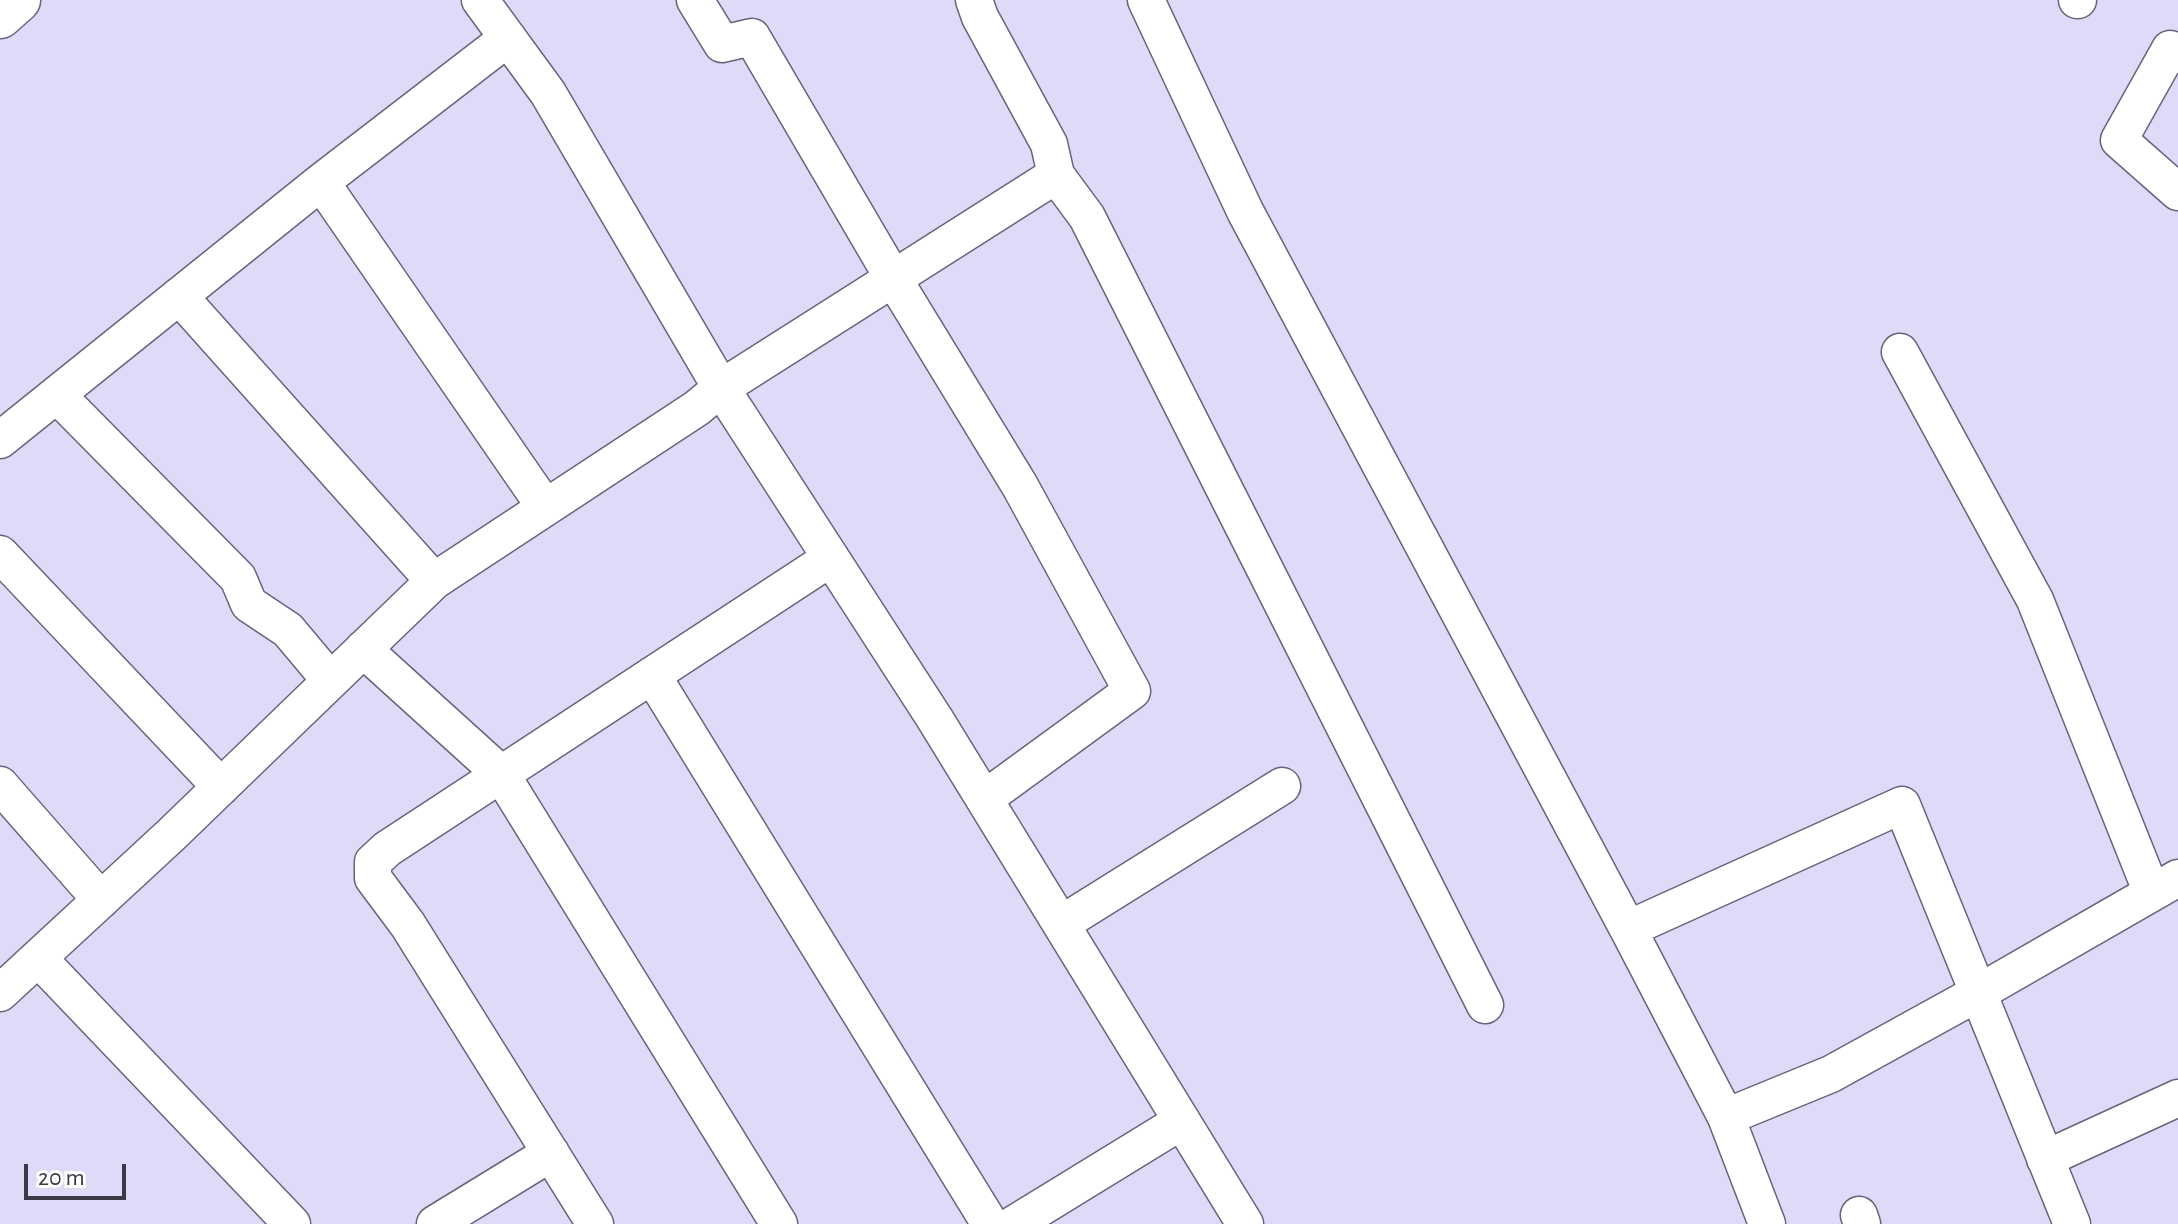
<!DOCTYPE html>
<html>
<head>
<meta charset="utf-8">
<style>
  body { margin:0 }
  #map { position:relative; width:2178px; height:1224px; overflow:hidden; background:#dedbf8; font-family:"Alegreya Sans",sans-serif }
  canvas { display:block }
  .scale { position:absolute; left:24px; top:1164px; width:102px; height:36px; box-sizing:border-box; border:4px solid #3a3945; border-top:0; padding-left:10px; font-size:24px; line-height:28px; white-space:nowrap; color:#3a3945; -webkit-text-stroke:6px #fff; paint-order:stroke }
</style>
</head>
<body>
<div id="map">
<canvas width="2178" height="1224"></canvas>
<div class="scale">20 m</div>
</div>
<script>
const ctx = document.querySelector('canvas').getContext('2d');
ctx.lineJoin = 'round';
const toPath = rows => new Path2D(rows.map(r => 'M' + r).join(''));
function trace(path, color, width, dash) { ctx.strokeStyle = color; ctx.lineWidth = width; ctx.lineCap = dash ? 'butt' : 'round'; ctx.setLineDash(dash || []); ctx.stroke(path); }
const street = toPath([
  [695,0,722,44,752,37,893,278,1020,486,1132,691,984,799],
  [974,0,980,17,1049,144,1056,175,1087,217,1485,1005],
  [1146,0,1245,211,1628,929,1902,805,2072,1224],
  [2077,0,2078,0],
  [2178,55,2170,49,2119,140,2178,192],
  [1056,175,721,388,935,719,1245,1224],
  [321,182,545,507],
  [179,296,434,581],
  [1900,352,2035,600,2152,893],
  [57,395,238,578,249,604,288,630,330,680],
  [0,440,321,182,508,38],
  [0,554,221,787],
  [363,649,501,774,779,1224],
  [652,675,990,1224],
  [0,785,101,900],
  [1061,924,1282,786],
  [1628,929,1726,1117,1767,1224],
  [38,958,292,1224],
  [0,993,171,835,434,581,697,408,721,388,548,93,480,0],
  [1726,1117,1831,1074,1978,993,2178,878],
  [2045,1159,2178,1098],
  [1859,1215,1862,1224],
  [435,1224,551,1153],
  [595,1224,408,925,373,878,373,862,387,849,831,558],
  [1014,1224,1182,1121]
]);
const secondary = toPath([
  [0,16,18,0]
]);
trace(street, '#66637c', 39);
trace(secondary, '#66637c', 47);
trace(street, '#fff', 36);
trace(secondary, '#fff', 44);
</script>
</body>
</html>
